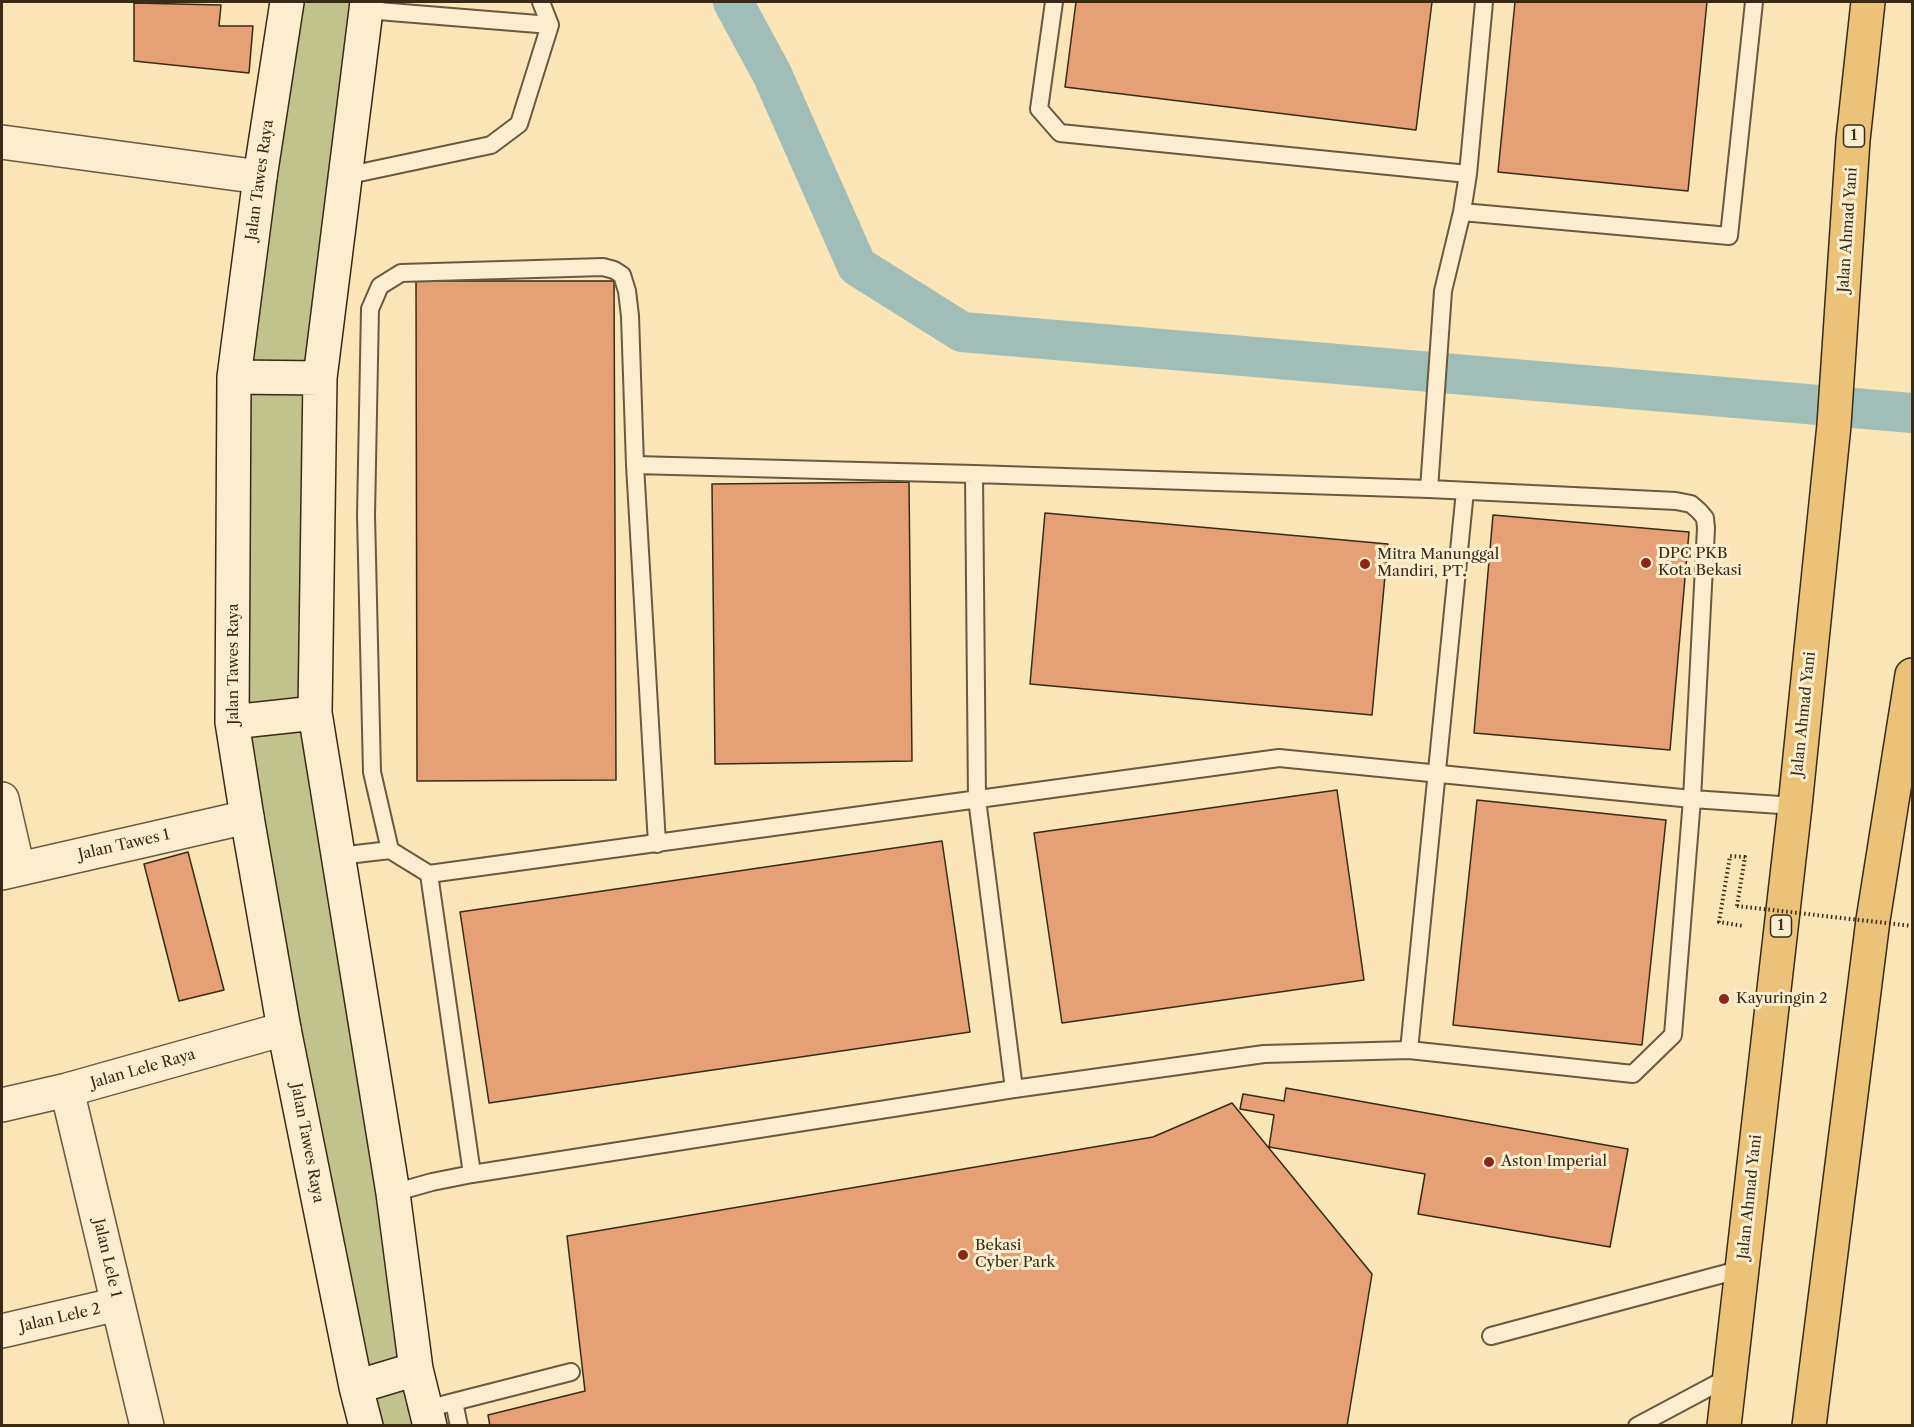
<!DOCTYPE html>
<html>
<head>
<meta charset="utf-8">
<style>
  body { margin:0 }
  #map { position:relative; width:1914px; height:1427px; overflow:hidden; background:#f9e5b5; font-family:"Libre Caslon Text",serif }
  canvas { display:block }
  .frame { position:absolute; inset:0; border:3px solid #392a16; pointer-events:none }
</style>
</head>
<body>
<div id="map">
<canvas width="1914" height="1427"></canvas>
<div class="frame"></div>
</div>
<script>
const ctx = document.querySelector('canvas').getContext('2d');
ctx.lineJoin = 'round';
function fillPath(path, color) { ctx.fillStyle = color; ctx.fill(path, 'evenodd'); }
const toPath = rows => new Path2D(rows.map(r => 'M' + r).join(''));
function trace(path, color, width, dash) { ctx.strokeStyle = color; ctx.lineWidth = width; ctx.lineCap = dash ? 'butt' : 'round'; ctx.setLineDash(dash || []); ctx.stroke(path); }
function write(font, color, halo, rows, align = 'center') {
  ctx.font = font + ' "Libre Caslon Text",serif'; ctx.lineWidth = 6; ctx.setLineDash([]); ctx.textBaseline = 'middle'; ctx.strokeStyle = halo; ctx.fillStyle = color; for (const [text, x, y, turn = 0] of rows) {
    ctx.save(); ctx.translate(x, y); ctx.rotate((+turn || 0) * Math.PI / 180); ctx.textAlign = isNaN(turn) ? turn : align; if (halo) ctx.strokeText(text, 0, 0); ctx.fillText(text, 0, 0); ctx.restore();
  }
}
fillPath(toPath([
  [287,2,367,2,345,176,315,713,429,1425,366,1425,247,817,234,377]
]), '#c0c38b');
trace(toPath([
  [733,2,772,74,857,266,962,332,1912,413]
]), '#a1bdb7', 40);
const building = toPath([
  [1076,2,1432,2,1416,130,1065,87,1076,2],
  [1515,2,1707,2,1688,191,1498,172,1515,2],
  [134,3,221,5,219,26,253,26,249,73,134,61,134,3],
  [416,281,614,281,616,780,417,781,416,281],
  [909,482,912,761,715,764,712,484,909,482],
  [1045,513,1388,544,1372,715,1030,684,1045,513],
  [1493,515,1689,532,1670,750,1474,733,1493,515],
  [1337,790,1364,980,1062,1023,1034,833,1337,790],
  [1477,800,1666,820,1642,1045,1453,1025,1477,800],
  [942,841,970,1032,489,1103,460,912,942,841],
  [188,852,224,990,179,1001,144,864,188,852],
  [1286,1088,1628,1149,1610,1247,1418,1214,1425,1174,1269,1147,1274,1115,1240,1109,1243,1094,1284,1101,1286,1088],
  [1232,1103,1372,1274,1347,1426,490,1426,488,1415,585,1391,567,1236,1153,1137,1232,1103]
]);
fillPath(building, '#e5a075');
trace(building, '#392a16', 1.5);
const lane = toPath([
  [1054,2,1039,109,1060,133,1468,174],
  [366,10,550,25],
  [345,176,491,145,519,124,550,25,541,2],
  [1462,212,1729,236,1754,2],
  [974,474,977,799,1014,1089],
  [1429,489,1443,291,1462,212,1468,174,1484,2],
  [390,850,372,772,366,515,370,309,380,286,401,273,603,267,614,270,622,275,627,291,630,316,635,465,657,844],
  [339,856,390,850,429,874,1279,758,1692,799,1795,806],
  [429,874,472,1174],
  [1409,1050,1465,491],
  [393,1193,432,1182,472,1174,1014,1089,1264,1054,1409,1050,1633,1074,1673,1035,1692,799,1706,528,1705,518,1699,511,1691,504,1676,501,1429,489,974,474,635,465],
  [1491,1336,1742,1269],
  [454,1402,459,1426],
  [426,1409,571,1372],
  [1637,1426,1729,1377]
]);
const street = toPath([
  [2,142,260,177],
  [2,799,18,869],
  [2,873,247,817],
  [67,1090,147,1426],
  [2,1105,67,1090,284,1029],
  [2,1331,118,1304]
]);
const secondary = toPath([
  [287,2,260,177,234,377,232,722,247,817,284,1029,356,1387,366,1426],
  [367,2,320,378,315,713,393,1193,416,1369,430,1426],
  [234,377,320,378],
  [232,722,315,713],
  [356,1387,416,1369]
]);
const highway = toPath([
  [1724,1426,1795,806,1834,425,1853,140,1868,2],
  [1809,1426,1873,920,1912,675]
]);
trace(lane, '#69593e', 20);
trace(street, '#69593e', 36);
trace(secondary, '#392a16', 36);
trace(highway, '#392a16', 36);
trace(toPath([
  [1737,906,1745,857,1730,856,1719,922,1744,926]
]), '#392a16', 4, [1.5, 3]);
trace(lane, '#fbeecf', 16);
trace(street, '#fbeecf', 33);
trace(secondary, '#fbeecf', 33);
trace(highway, '#ecc27a', 33);
trace(toPath([
  [1737,906,1912,926]
]), '#392a16', 4, [1.5, 3]);
for (const [x, y, r, color] of [
  [1646,563,6,"#8f2418"],
  [1365,564,6,"#8f2418"],
  [1724,999,6,"#8f2418"],
  [1489,1162,6,"#8f2418"],
  [963,1255,6,"#8f2418"]
]) { const dot = new Path2D(); dot.arc(x, y, r, 0, 2 * Math.PI); ctx.fillStyle = color; ctx.fill(dot); trace(dot, '#fbeecf', 2); }
for (const [x, y, w] of [
  [1854,136,21],
  [1781,926,21]
]) { const box = new Path2D(); box.roundRect(x - w / 2, y - 11, w, 22, 4.5); ctx.fillStyle = '#fbeecf'; ctx.fill(box); trace(box, '#392a16', 1.5); }
write('bold 14px', '#392a16', null, [
  ["1",1854,136],
  ["1",1781,926]
]);
write('15px', '#392a16', '#fbeecf', [
  ["Jalan Tawes Raya",260,180,-82],
  ["Jalan Ahmad Yani",1848,230,-86],
  ["Jalan Tawes Raya",234,664,-90],
  ["Jalan Ahmad Yani",1804,714,-84],
  ["Jalan Tawes 1",124,845,-13],
  ["Jalan Lele Raya",143,1069,-16],
  ["Jalan Tawes Raya",307,1143,79],
  ["Jalan Ahmad Yani",1750,1197,-84],
  ["Jalan Lele 1",107,1258,77],
  ["Jalan Lele 2",60,1318,-13]
]);
write('15px', '#392a16', '#fbeecf', [
  ["DPC PKB",1658,554],
  ["Kota Bekasi",1658,571],
  ["Mitra Manunggal",1377,555],
  ["Mandiri, PT.",1377,572],
  ["Kayuringin 2",1736,999],
  ["Aston Imperial",1501,1162],
  ["Bekasi",975,1246],
  ["Cyber Park",975,1263]
], 'left');
</script>
</body>
</html>
